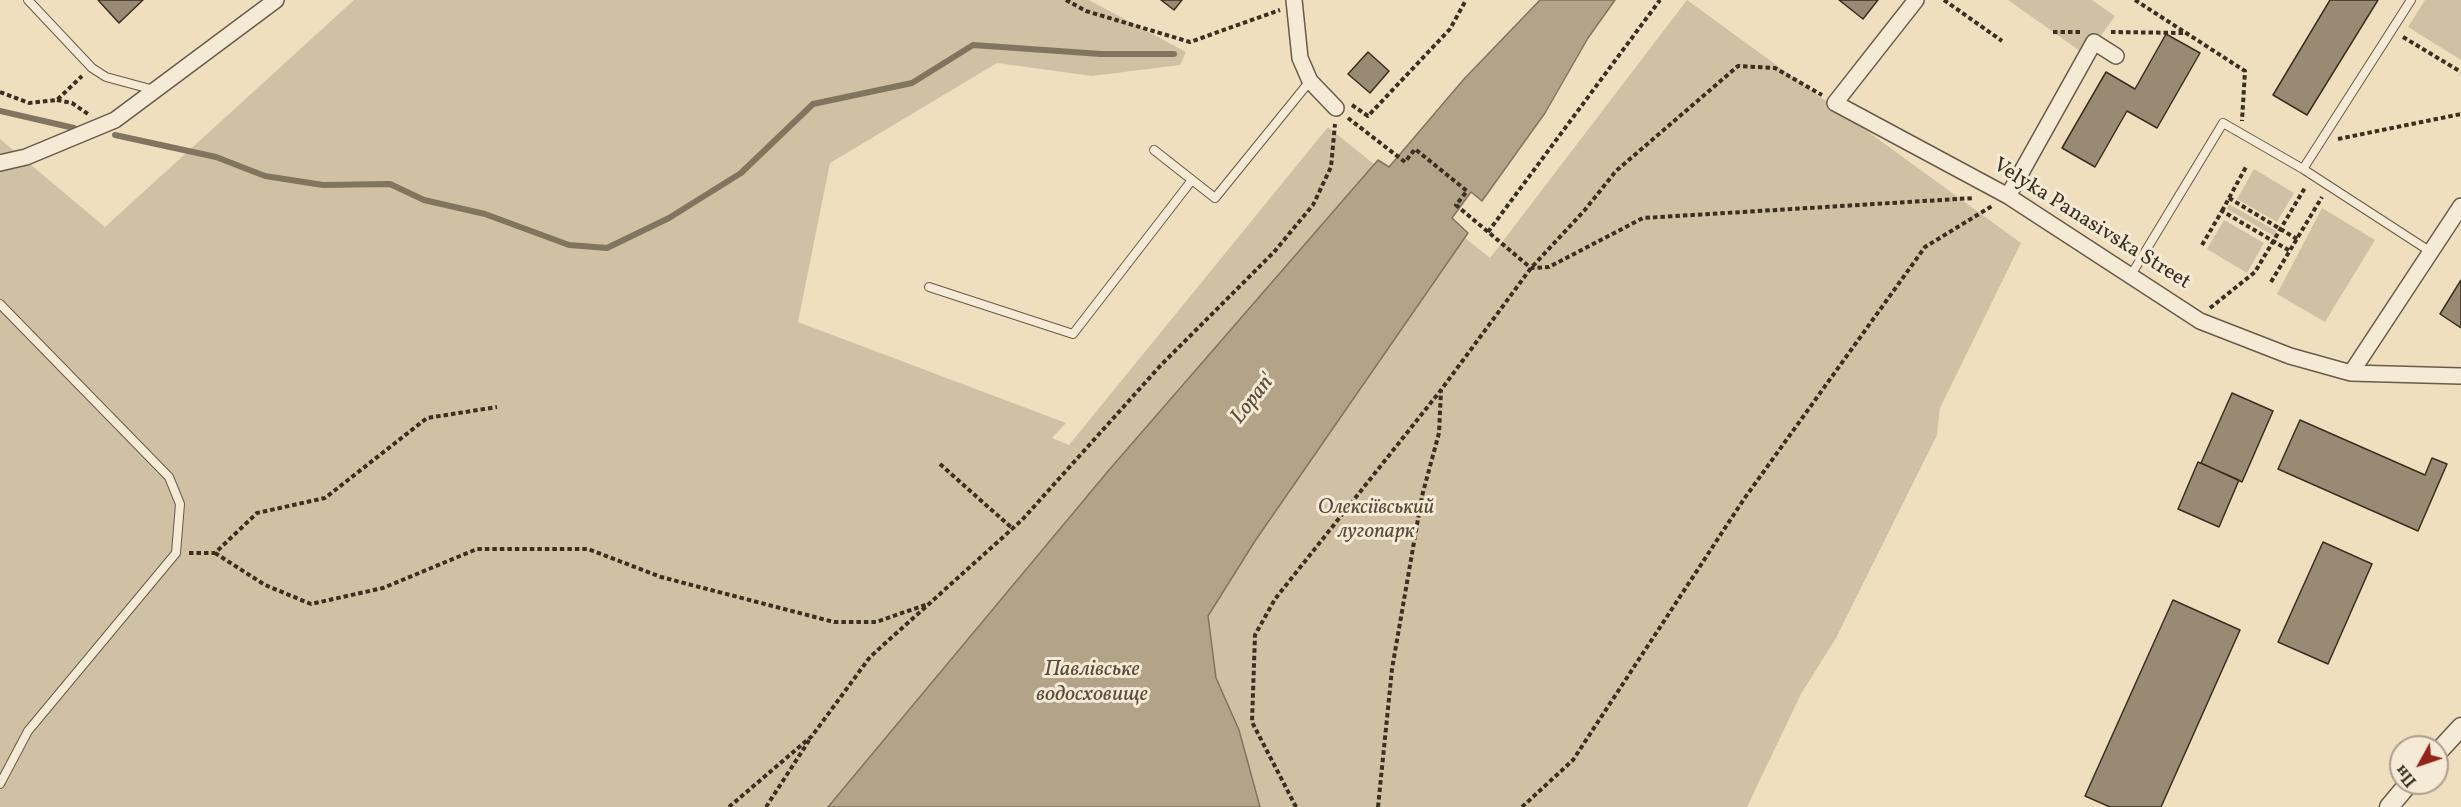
<!DOCTYPE html>
<html>
<head>
<meta charset="utf-8">
<style>
  body { margin:0 }
  #map { position:relative; width:2461px; height:807px; overflow:hidden; background:#f0dfbf; font-family:Vollkorn,serif }
  canvas { display:block }
  .north { position:absolute; left:2389px; top:735px; width:60px; height:60px; box-sizing:border-box; background:#f5ead5; border:2px solid #ab9f8d; border-radius:50%; rotate:230deg; font-size:16px; font-weight:700; line-height:24px; text-align:center; color:#3b2f20 }
  .north::after { content:''; display:block; margin:auto; width:21px; height:27px; background:#8f2418; clip-path:polygon(50% 0,100% 100%,50% 72%,0 100%) }
</style>
</head>
<body>
<div id="map">
<canvas width="2461" height="807"></canvas>
<div class="north">Пн</div>
</div>
<script>
const ctx = document.querySelector('canvas').getContext('2d');
ctx.lineJoin = 'round';
function fillPath(path, color) { ctx.fillStyle = color; ctx.fill(path, 'evenodd'); }
const toPath = rows => new Path2D(rows.map(r => 'M' + r).join(''));
function trace(path, color, width, dash) { ctx.strokeStyle = color; ctx.lineWidth = width; ctx.lineCap = dash ? 'butt' : 'round'; ctx.setLineDash(dash || []); ctx.stroke(path); }
function write(font, color, halo, rows, align = 'center') {
  ctx.font = font + ' Vollkorn,serif'; ctx.lineWidth = 6; ctx.setLineDash([]); ctx.textBaseline = 'middle'; ctx.strokeStyle = halo; ctx.fillStyle = color; for (const [text, x, y, turn = 0] of rows) {
    ctx.save(); ctx.translate(x, y); ctx.rotate((+turn || 0) * Math.PI / 180); ctx.textAlign = isNaN(turn) ? turn : align; if (halo) ctx.strokeText(text, 0, 0); ctx.fillText(text, 0, 0); ctx.restore();
  }
}
fillPath(toPath([
  [354,0,1089,0,1186,52,1180,65,1092,76,997,63,830,163,798,322,1066,423,1052,438,1069,445,1328,127,1490,258,1687,0,2021,243,1940,408,1937,435,1836,638,1801,694,1747,807,0,807,0,139,105,227],
  [2008,0,2092,0,2115,16,2087,56],
  [2425,0,2461,0,2461,60,2408,27],
  [2254,169,2294,193,2277,222,2237,199],
  [2229,204,2276,231,2274,236,2227,209],
  [2322,208,2375,240,2325,322,2277,294],
  [2224,220,2264,243,2247,273,2207,249]
]), '#d1c1a4');
const water = toPath([
  [1540,0,1615,0,1588,38,1545,113,1482,201,1471,192,1452,218,1468,233,1255,541,1208,616,1216,678,1239,730,1260,807,828,807,1109,470,1378,160,1389,167,1464,79,1540,0]
]);
fillPath(water, '#b2a389');
trace(water, '#82755f', 1.5);
trace(toPath([
  [0,111,74,128],
  [115,135,216,157,265,176,323,185,390,184,424,200,485,214,569,245,607,248,669,218,741,173,813,104,912,83,973,45,1101,54,1174,54]
]), '#82755f', 6);
const building = toPath([
  [98,0,143,0,119,23,98,0],
  [1161,0,1182,0,1174,10,1161,0],
  [1839,0,1878,0,1863,19,1839,0],
  [2330,0,2378,0,2307,115,2273,95,2330,0],
  [2166,34,2200,53,2157,128,2127,111,2095,167,2062,148,2106,72,2135,89,2166,34],
  [1368,52,1389,71,1370,93,1348,74,1368,52],
  [2461,280,2461,328,2440,314,2461,280],
  [2232,393,2273,411,2242,482,2201,463,2232,393],
  [2300,420,2425,475,2432,458,2447,464,2418,531,2278,469,2300,420],
  [2198,462,2239,480,2219,527,2178,509,2198,462],
  [2323,542,2372,564,2328,664,2278,642,2323,542],
  [2173,600,2240,630,2161,807,2110,807,2085,796,2173,600]
]);
fillPath(building, '#998b73');
trace(building, '#3b2f20', 1.5);
const service = toPath([
  [28,0,92,68,106,77,154,90],
  [1154,150,1215,198,1310,81],
  [2303,169,2411,0],
  [2131,275,2223,123,2303,169,2431,252],
  [929,287,1073,334,1192,180],
  [0,304,169,477,180,504,176,553,28,731,0,784]
]);
const minor = toPath([
  [1294,0,1300,58,1310,81,1336,108],
  [1916,0,1835,103,2008,196,2200,321,2290,356,2351,373,2461,376],
  [0,163,26,157,115,120,276,0],
  [2008,196,2094,42,2116,56],
  [2351,373,2461,206]
]);
const tertiary = toPath([
  [2437,753,2461,727],
  [2389,807,2409,783]
]);
trace(service, '#685b48', 10);
trace(minor, '#685b48', 18);
trace(tertiary, '#685b48', 21);
trace(toPath([
  [1066,0,1086,11,1190,42,1280,10],
  [1944,0,2002,41],
  [2135,0,2245,71,2242,121],
  [2053,32,2082,32],
  [2111,32,2184,33],
  [2403,37,2461,72],
  [0,92,29,103,57,100,82,76],
  [57,100,72,103,88,114],
  [1352,105,1368,116,1450,29,1466,0],
  [1348,118,1405,162,1415,149,1467,191,1456,205,1531,268,1549,267,1643,218,1974,198],
  [2338,139,2461,114],
  [2229,198,2297,239],
  [2222,211,2247,165],
  [1488,232,1660,0],
  [2202,245,2222,211,2290,251],
  [2271,282,2322,197],
  [2210,308,2255,272,2306,186],
  [940,464,1013,529],
  [189,553,215,553,257,513,325,498,427,418,497,407],
  [215,553,265,585,311,604,383,588,477,549,588,549,661,577,834,622,876,622,928,604],
  [729,807,812,736,870,657,1022,520,1161,365,1274,252,1313,205,1331,167,1335,124],
  [766,807,810,739],
  [1296,807,1252,722,1255,635,1275,599,1441,390,1531,268,1584,211,1616,171,1738,66,1775,68,1822,95],
  [1378,807,1392,669,1422,496,1439,433,1441,390],
  [1522,807,1573,760,1744,499,1925,247,1992,206]
]), '#3b2f20', 4, [4.5, 3]);
trace(service, '#f5ead5', 8);
trace(minor, '#f5ead5', 15);
trace(tertiary, '#f5ead5', 18);
write('21px', '#3b2f20', '#f5ead5', [
  ["Velyka Panasivska Street",2091,225,32]
]);
write('italic 21px', '#594c3a', '#f5ead5', [
  ["Олексіївський",1376,509],
  ["лугопарк",1376,533]
]);
write('italic 22px', '#594c3a', '#f5ead5', [
  ["Lopan'",1254,400,-52],
  ["Павлівське",1092,671],
  ["водосховище",1092,696]
]);
</script>
</body>
</html>
